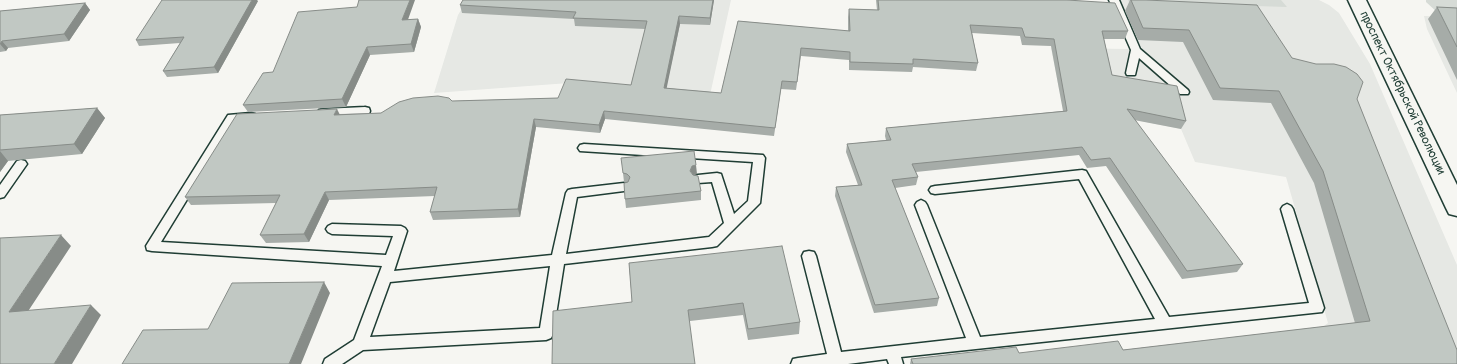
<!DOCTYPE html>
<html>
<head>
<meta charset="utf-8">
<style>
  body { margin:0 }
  canvas { display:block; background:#f6f6f2 }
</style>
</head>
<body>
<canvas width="1457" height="364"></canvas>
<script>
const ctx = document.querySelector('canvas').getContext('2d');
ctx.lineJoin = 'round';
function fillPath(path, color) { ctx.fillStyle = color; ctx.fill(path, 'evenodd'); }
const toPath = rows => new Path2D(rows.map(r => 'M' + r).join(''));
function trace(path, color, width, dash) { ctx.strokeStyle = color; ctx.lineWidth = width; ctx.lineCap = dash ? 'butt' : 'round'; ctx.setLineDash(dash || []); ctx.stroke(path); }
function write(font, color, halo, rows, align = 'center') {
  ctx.font = font + ' Pangolin,sans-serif'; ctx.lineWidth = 3; ctx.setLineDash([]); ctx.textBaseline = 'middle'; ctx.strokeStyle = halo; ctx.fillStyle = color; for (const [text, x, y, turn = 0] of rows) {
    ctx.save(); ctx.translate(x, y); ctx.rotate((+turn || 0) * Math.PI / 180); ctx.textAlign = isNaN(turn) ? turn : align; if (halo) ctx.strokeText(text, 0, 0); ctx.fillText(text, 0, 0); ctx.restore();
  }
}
fillPath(toPath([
  [467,0,731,0,710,95,569,83,434,93,458,15],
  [1108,0,1319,0,1329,5,1339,13,1370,64,1457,265,1457,364,1305,340,1328,323,1286,177,1195,162,1181,129,1121,117,1059,89,1051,48,1130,49],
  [1424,16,1457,17,1457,93,1427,29]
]), '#e6e8e4');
fillPath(toPath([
  [1128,0,1281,0,1287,7,1129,2],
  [1426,0,1457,0,1457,14,1438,13,1426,2]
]), '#d6dbd6');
const service = toPath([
  [1109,0,1119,0,1140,49,1188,90,1189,92,1188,94,1180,94,1139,58,1135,75,1127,75,1126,73,1131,50,1109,0],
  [365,107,369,108,370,111,369,114,323,117,319,116,318,113,319,110,323,109,365,107],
  [251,113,255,114,257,117,255,120,235,121,161,242,386,255,393,236,332,234,328,232,326,229,328,226,332,224,401,226,405,228,407,231,394,271,552,255,566,193,568,190,572,189,624,183,628,184,630,187,628,190,624,191,577,197,566,254,709,237,724,223,712,182,698,183,694,182,692,179,694,176,698,175,717,173,721,174,734,214,748,201,753,162,580,151,578,148,580,145,584,144,763,155,765,158,760,203,717,246,712,247,564,264,553,334,551,338,546,340,363,350,342,364,323,364,325,359,354,340,382,266,152,251,147,250,146,246,228,115,251,113],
  [550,266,540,328,370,337,390,282,550,266],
  [21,160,25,161,27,164,4,197,0,198,0,185,17,161,21,160],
  [1082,170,1086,171,1169,317,1309,303,1281,209,1283,206,1287,204,1291,206,1293,209,1324,308,1322,312,901,357,903,364,889,364,887,359,848,364,791,364,793,359,798,358,827,354,802,256,804,252,809,251,814,252,816,256,841,352,966,338,915,205,917,202,921,200,925,202,927,205,980,337,1155,319,1079,179,935,194,931,193,929,190,931,187,935,186,1082,170]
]);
const secondary = toPath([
  [1348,0,1366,0,1457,185,1457,216,1449,214,1446,208,1348,0]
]);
trace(service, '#1f3d34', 3);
trace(secondary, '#1f3d34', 3);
fillPath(service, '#f6f6f2');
fillPath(secondary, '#f6f6f2');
fillPath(toPath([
  [714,0,710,25,680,24,666,88,721,93,738,21,848,31,848,17,849,9,877,10,876,0,1067,0,1128,31,1125,39,1104,39,1112,75,1186,121,1181,129,1134,120,1243,264,1237,272,1182,279,1106,166,1087,168,1079,155,916,172,918,177,916,185,895,188,939,298,937,306,874,313,835,196,836,187,858,185,846,152,847,144,886,140,885,136,886,128,1063,111,1051,46,1022,45,1020,36,972,33,978,63,976,71,913,67,912,72,849,70,849,60,801,56,796,90,781,89,774,136,605,119,600,133,536,127,520,217,433,220,430,212,435,196,329,200,309,242,266,243,260,235,276,203,191,205,185,197,339,114,381,113,452,101,558,98,631,85,645,29,575,26,574,19,462,13,460,5],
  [1130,0,1146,0,1292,58,1357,99,1457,364,910,364,911,359,1019,353,1123,350,1355,323,1314,183,1271,103,1213,100,1183,42,1138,40,1125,11],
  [258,1,218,73,167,77,163,71,180,43,139,46,136,40],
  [85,3,90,10,69,41,8,48,6,51,0,52,0,11],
  [1437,7,1457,8,1457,80,1428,19],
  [418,19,421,27,414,52,370,55,346,107,248,112,243,105,273,72,408,20],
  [97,108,105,118,82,154,8,161,0,172,0,115],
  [623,173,697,174,694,175,701,191,701,200,626,208,625,199,627,182,624,182],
  [629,263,800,322,799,334,748,340,743,315,690,321,632,302]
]), '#a6aca8');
fillPath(toPath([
  [252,0,257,0,258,1,218,73,214,67],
  [410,0,415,0,405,28,402,20],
  [713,0,714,0,710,25,710,18],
  [85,3,90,10,69,41,64,34],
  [679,16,680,24,665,96,664,88],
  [418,19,421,27,414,52,411,44],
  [2,41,8,48,6,51,0,44],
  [367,47,370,55,346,107,342,99],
  [97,108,105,118,82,154,74,144],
  [337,109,341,117,334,115],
  [604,111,605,119,600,133,599,125],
  [534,119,536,127,520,217,518,209],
  [0,151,8,161,0,172],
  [696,165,697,174,693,175,690,171,692,166],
  [325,192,329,200,309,242,304,234],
  [61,235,71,246,21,322,9,312],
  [324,282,330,293,301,364,289,364],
  [91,305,101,315,72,364,54,364]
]), '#878c88');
const building = toPath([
  [162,0,252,0,214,67,163,71,184,37,136,40,162,0],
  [359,0,410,0,402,20,418,19,411,44,367,47,342,99,243,105,263,73,273,72,298,12,357,7,359,0],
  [463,0,713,0,710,18,679,16,664,88,721,93,738,21,850,31,849,9,879,10,878,0,1067,0,1115,3,1128,31,1102,31,1112,75,1177,86,1186,121,1127,109,1243,264,1187,271,1110,158,1091,160,1082,147,912,164,918,177,892,180,939,298,875,305,836,187,862,185,847,144,891,140,886,128,1067,111,1054,39,1025,37,1022,28,970,25,978,63,913,59,913,64,850,62,850,52,801,48,797,82,782,81,775,128,604,111,599,125,534,119,518,209,430,212,437,187,325,192,304,234,260,235,280,195,185,197,237,114,337,109,334,115,381,113,399,102,413,98,438,96,449,98,452,101,558,98,566,79,631,85,647,21,573,18,576,12,460,5,463,0],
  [1131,0,1146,0,1257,5,1292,58,1316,64,1334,64,1346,67,1357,74,1363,82,1357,99,1457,350,1457,364,913,364,911,359,1016,347,1019,353,1118,341,1123,350,1370,321,1323,171,1279,91,1220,88,1189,30,1143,28,1131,0],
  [85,3,64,34,2,41,0,44,0,11,85,3],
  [1437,7,1457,8,1457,47,1437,7],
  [97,108,74,144,0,150,0,115,97,108],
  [694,151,696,165,692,166,690,171,693,175,698,176,701,191,625,199,624,183,628,182,630,177,627,174,623,173,621,158,694,151],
  [61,235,9,312,91,305,54,364,0,364,0,238,61,235],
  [782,246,800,322,748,329,743,303,688,310,695,364,552,364,553,311,632,302,629,263,782,246],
  [324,282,289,364,122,364,143,330,208,329,232,283,324,282]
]);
fillPath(building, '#c1c8c3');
trace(building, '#878c88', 1);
write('12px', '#1f3d34', '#f6f6f2', [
  ["проспект Октябрьской Революции",1402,93,64]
]);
</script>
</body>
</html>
